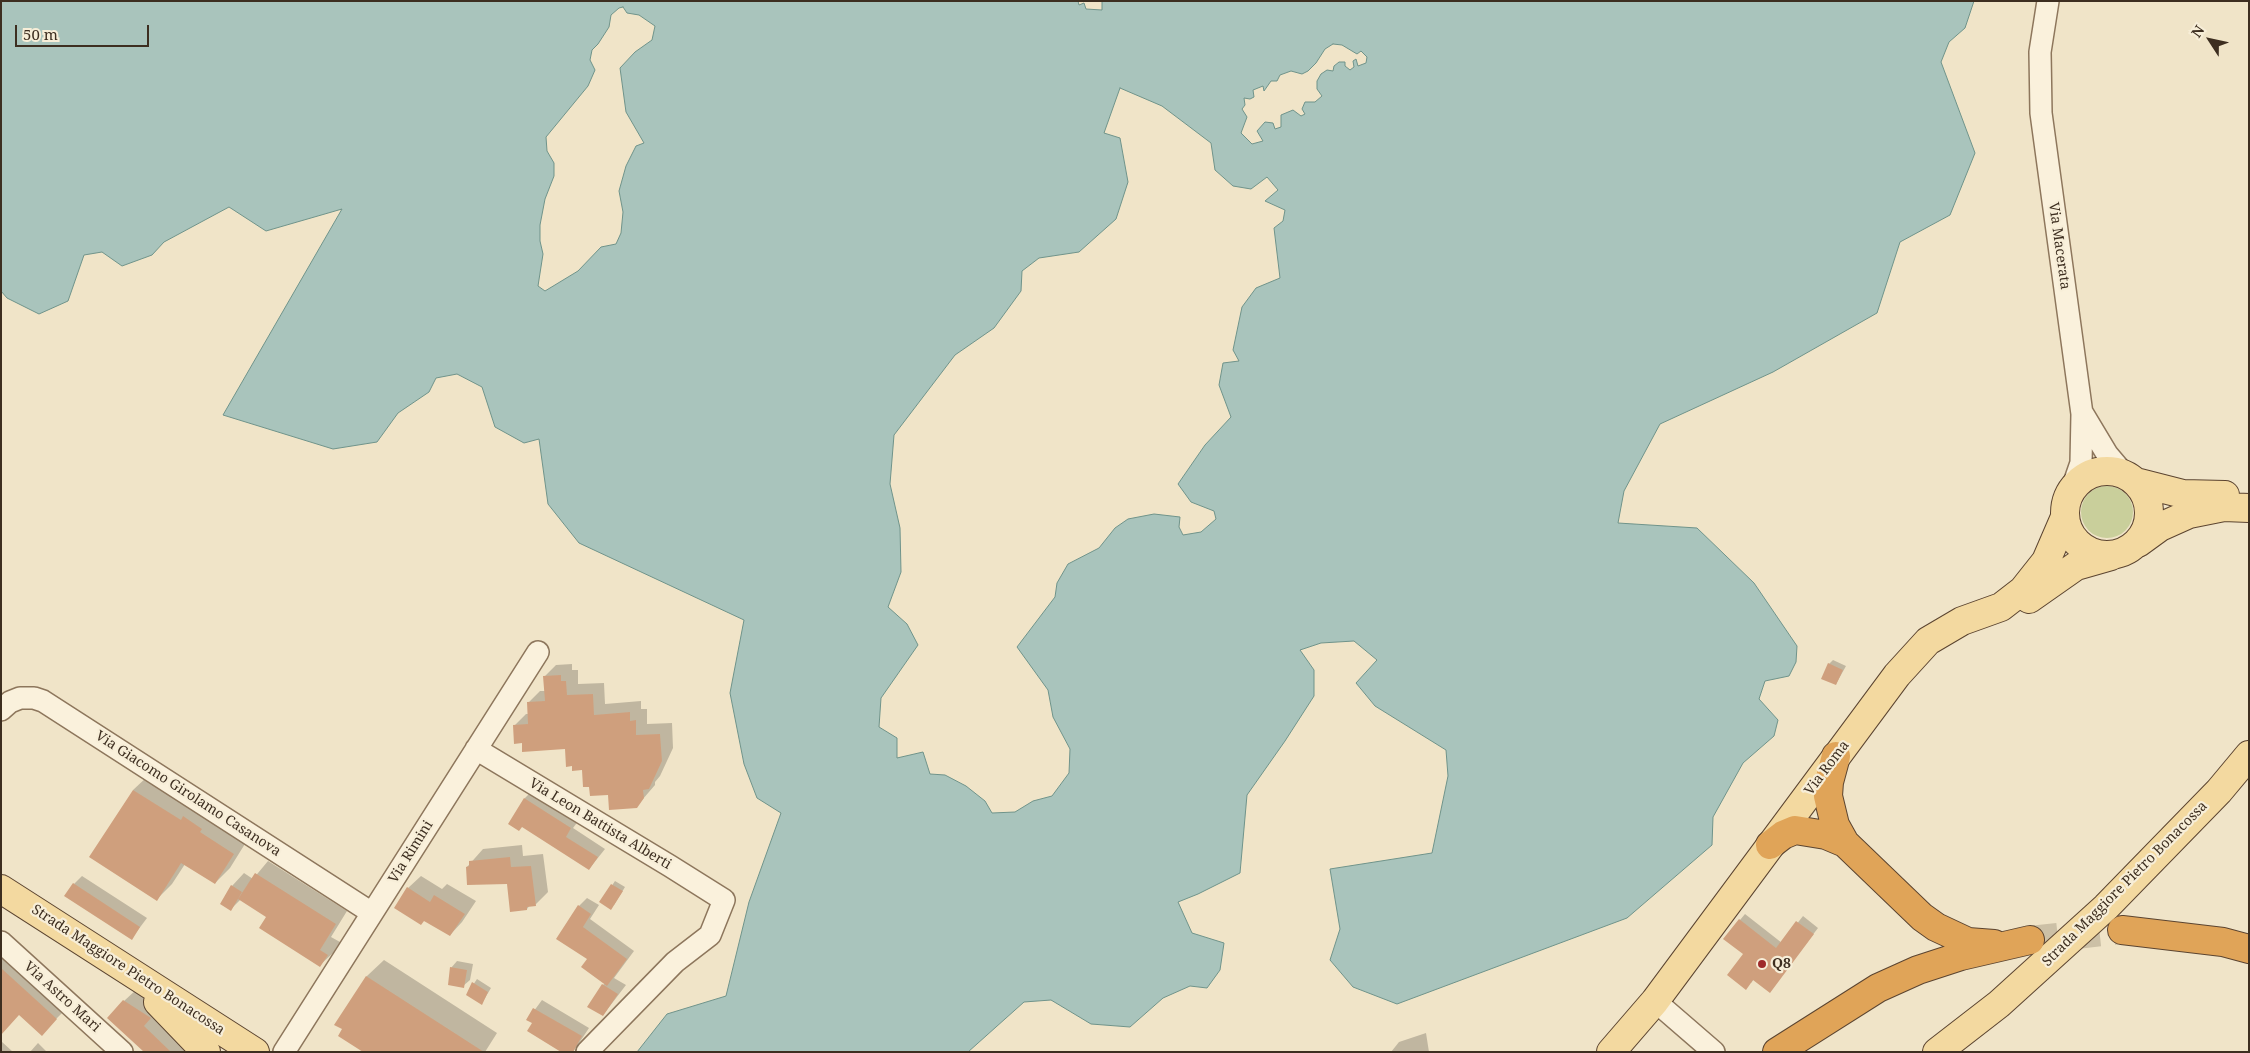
<!DOCTYPE html>
<html>
<head>
<meta charset="utf-8">
<style>
  body { margin:0 }
  #map { position:relative; width:2250px; height:1053px; overflow:hidden; background:#f0e4c8; font-family:"Noto Serif",serif }
  canvas { display:block }
  .frame { position:absolute; inset:0; border:2px solid #3d2e20; pointer-events:none }
  .north { position:absolute; left:2185px; top:15px; width:50px; height:50px; -webkit-text-stroke:4px #f7eed8; paint-order:stroke; rotate:305deg; font-size:14px; font-weight:700; line-height:20px; text-align:center; color:#3d2e20 }
  .north::after { content:''; display:block; margin:auto; width:18px; height:22px; background:#3d2e20; clip-path:polygon(50% 0,100% 100%,50% 72%,0 100%) }
  .scale { position:absolute; left:15px; top:25px; width:134px; height:22px; box-sizing:border-box; border:2px solid #3d2e20; border-top:0; padding-left:6px; font-size:15px; line-height:18px; white-space:nowrap; color:#3d2e20; -webkit-text-stroke:4px #f7eed8; paint-order:stroke }
</style>
</head>
<body>
<div id="map">
<canvas width="2250" height="1053"></canvas>
<div class="frame"></div>
<div class="north">N</div>
<div class="scale">50 m</div>
</div>
<script>
const ctx = document.querySelector('canvas').getContext('2d');
ctx.lineJoin = 'round';
function fillPath(path, color) { ctx.fillStyle = color; ctx.fill(path, 'evenodd'); }
const toPath = rows => new Path2D(rows.map(r => 'M' + r).join(''));
function trace(path, color, width, dash) { ctx.strokeStyle = color; ctx.lineWidth = width; ctx.lineCap = dash ? 'butt' : 'round'; ctx.setLineDash(dash || []); ctx.stroke(path); }
function write(font, color, halo, rows, align = 'center') {
  ctx.font = font + ' "Noto Serif",serif'; ctx.lineWidth = 4.5; ctx.setLineDash([]); ctx.textBaseline = 'middle'; ctx.strokeStyle = halo; ctx.fillStyle = color; for (const [text, x, y, turn = 0] of rows) {
    ctx.save(); ctx.translate(x, y); ctx.rotate((+turn || 0) * Math.PI / 180); ctx.textAlign = isNaN(turn) ? turn : align; if (halo) ctx.strokeText(text, 0, 0); ctx.fillText(text, 0, 0); ctx.restore();
  }
}
fillPath(toPath([
  '2081 512a26 26 0 1 1 52 0a26 26 0 1 1-52 0Z'
]), '#c9cf9b');
const water = toPath([
  [1,1,1078,1,1079,5,1084,3,1086,9,1102,10,1102,1,1974,1,1965,28,1949,42,1941,62,1975,153,1950,215,1900,242,1877,313,1773,372,1660,424,1624,491,1618,523,1697,528,1754,583,1797,646,1796,662,1789,676,1765,681,1759,699,1778,720,1774,736,1743,763,1713,817,1712,845,1627,918,1397,1004,1353,987,1330,960,1340,929,1330,869,1432,853,1448,776,1446,750,1375,706,1356,683,1377,660,1354,641,1321,643,1300,650,1314,670,1314,696,1285,741,1247,795,1240,873,1198,894,1178,902,1192,933,1224,943,1220,970,1207,988,1190,986,1163,998,1130,1027,1091,1024,1051,1000,1024,1002,968,1052,637,1052,667,1014,726,996,749,902,781,813,757,798,744,764,730,693,744,620,579,543,548,504,539,439,524,443,495,427,482,387,457,374,436,378,429,392,398,413,377,442,333,449,223,415,342,209,266,231,229,207,164,242,152,255,122,266,102,252,84,255,68,301,39,314,7,298,1,291,1,1],
  [623,7,627,13,639,15,655,26,652,40,635,52,620,68,626,112,644,143,636,146,626,166,619,191,623,212,621,233,616,244,601,247,578,271,545,291,538,286,543,254,540,241,540,225,545,199,554,176,554,163,547,151,546,137,588,86,595,70,590,60,592,50,598,44,609,27,611,15,619,8,623,7],
  [1333,44,1342,45,1357,54,1361,51,1367,57,1366,63,1358,66,1356,59,1353,61,1354,67,1350,70,1345,66,1345,62,1339,62,1334,66,1333,71,1327,70,1321,74,1317,81,1317,89,1322,96,1315,102,1305,102,1302,109,1305,114,1301,116,1293,110,1281,115,1281,127,1275,129,1273,123,1265,122,1257,131,1263,141,1252,144,1241,133,1247,117,1242,109,1245,105,1244,98,1250,99,1254,97,1253,90,1263,86,1264,91,1271,81,1277,81,1280,75,1291,71,1302,74,1308,71,1316,63,1325,49,1333,44],
  [1120,88,1162,106,1211,143,1215,170,1233,186,1251,189,1267,177,1278,190,1265,201,1285,210,1283,221,1274,228,1280,278,1256,288,1242,307,1233,350,1239,361,1223,363,1219,385,1231,417,1205,445,1178,484,1191,502,1214,511,1216,519,1201,532,1183,535,1179,527,1180,517,1154,514,1128,519,1115,528,1099,548,1068,564,1057,583,1055,597,1017,647,1048,690,1053,717,1070,749,1069,773,1052,796,1033,801,1015,812,992,813,985,801,966,786,945,775,930,774,923,752,897,758,897,738,879,727,881,698,918,645,907,624,888,607,901,572,900,528,890,484,894,435,955,355,994,328,1021,291,1022,271,1039,258,1079,252,1116,219,1128,182,1120,138,1104,133,1120,88]
]);
fillPath(water, '#a9c4bc');
trace(water, '#6f938a', 1);
fillPath(toPath([
  [1833,660,1846,666,1836,684,1829,664],
  [572,664,572,670,578,670,578,684,604,683,605,704,641,701,641,709,647,709,647,724,672,723,673,748,660,776,655,782,655,785,636,807,591,786,583,769,566,748,523,742,514,726,526,714,529,714,528,703,540,691,545,691,545,676,556,665],
  [148,776,248,839,230,868,215,883,185,864,172,884,157,899,133,790],
  [533,790,579,820,573,828,605,849,589,869,523,826,510,823,525,798],
  [522,845,523,856,543,854,548,892,535,905,530,905,527,909,508,882,467,867,483,849],
  [268,861,347,911,331,937,340,942,333,953,320,965,268,916,241,899,231,909,232,886,244,873,253,879],
  [82,876,147,918,132,938,74,884],
  [421,876,442,889,447,884,476,901,462,922,450,935,408,888],
  [615,881,625,887,614,905,601,902],
  [587,898,599,905,590,919,634,951,614,978,626,985,603,1015,603,985,605,983,589,959,579,906],
  [1745,914,1782,943,1803,916,1818,928,1770,991,1754,979,1751,983,1745,954,1725,938],
  [1,943,67,1008,52,1023,20,1014,1,1020],
  [384,960,497,1033,485,1052,365,1052,343,1029,336,1024,367,976],
  [457,961,473,964,470,980,463,986,451,968],
  [477,979,491,988,482,1003,467,994],
  [137,989,206,1052,151,1052,124,1001],
  [542,1000,589,1028,573,1052,564,1052,528,1019],
  [1426,1033,1429,1052,1391,1052,1399,1042],
  [1,1041,13,1052,1,1052],
  [38,1043,47,1052,30,1052]
]), '#0003');
fillPath(toPath([
  [1828,663,1843,670,1836,685,1821,679],
  [561,675,561,681,566,681,567,695,593,694,594,715,630,712,630,721,636,720,636,735,660,734,662,761,649,789,643,790,644,798,637,808,609,810,608,795,590,796,589,787,583,787,582,770,572,771,572,766,566,767,565,749,522,752,522,743,514,744,513,725,528,724,527,702,545,701,543,676],
  [133,790,181,820,183,816,202,829,200,832,234,854,215,884,181,863,157,901,89,857],
  [524,798,571,828,566,837,598,857,589,870,522,827,519,831,508,824],
  [510,857,511,867,531,866,536,906,527,907,527,910,510,912,507,884,467,885,466,867,469,866,469,861],
  [255,873,336,924,320,950,328,955,320,967,259,928,266,917,238,899],
  [73,883,140,927,132,940,64,896],
  [611,884,623,891,611,910,599,902],
  [231,885,242,892,231,911,220,904],
  [407,887,430,902,434,895,465,914,450,936,424,921,421,925,394,908],
  [578,905,591,914,583,927,627,959,607,986,581,967,587,959,556,939],
  [1739,919,1776,948,1796,921,1814,934,1770,993,1753,980,1746,990,1727,975,1743,954,1723,939],
  [450,967,467,970,464,988,448,985],
  [1,968,57,1019,42,1036,19,1015,1,1035],
  [366,976,484,1052,363,1052,338,1036,342,1029,334,1025],
  [472,982,488,992,482,1005,466,995],
  [602,984,618,994,603,1016,587,1007],
  [123,1000,151,1018,144,1026,171,1052,144,1052,107,1018],
  [533,1008,582,1036,573,1052,561,1052,527,1031,532,1023,526,1020]
]), '#cf9f7d');
trace(toPath([
  [2030,940,2122,930]
]), '#ccc0a6', 28, [28, 14]);
const minor = toPath([
  [2048,1,2040,52,2041,113,2082,414,2081,463,2072,489],
  [2083,414,2107,454,2124,474],
  [1,710,10,702,20,698,34,698,43,701,372,913],
  [476,749,670,866,724,900,710,935,675,962,587,1052],
  [1,942,122,1052],
  [1655,1001,1714,1052],
  [284,1052,538,652]
]);
const major = toPath([
  '2065 513a42 42 0 1 1 84 0a42 42 0 1 1-84 0Z',
  [2136,482,2183,494,2225,495],
  [2138,543,2160,527,2189,514,2224,507,2249,508],
  [2029,599,2076,566,2111,556],
  [1,889,255,1052],
  [158,1002,206,1052],
  [1611,1052,1655,1001,1897,675,1928,641,1962,621,2001,607,2023,590,2046,561,2065,517],
  [1937,1052,1999,1004,2106,907,2219,791,2249,755]
]);
const highway = toPath([
  [1836,756,1829,782,1828,796,1835,825,1845,843],
  [1770,845,1783,835,1795,830,1826,835,1845,843,1922,917,1936,927,1968,942,1994,944],
  [2122,930,2223,942,2249,949],
  [1777,1052,1878,988,1918,970,1961,956,2030,940]
]);
trace(minor, '#8d765c', 24);
trace(major, '#5b4430', 30);
trace(highway, '#5b4430', 30);
trace(minor, '#faf1dc', 21);
trace(major, '#f3d9a0', 28);
trace(highway, '#e0a458', 28);
for (const [x, y, r, color] of [
  [1762,964,5,"#9e2a2b"]
]) { const dot = new Path2D(); dot.arc(x, y, r, 0, 2 * Math.PI); ctx.fillStyle = color; ctx.fill(dot); trace(dot, '#f7eed8', 2); }
write('14px', '#3d2e20', '#f7eed8', [
  ["Via Macerata",2059,246,82],
  ["Via Roma",1827,768,-53],
  ["Via Giacomo Girolamo Casanova",188,794,33],
  ["Via Leon Battista Alberti",600,824,31],
  ["Via Rimini",411,852,-58],
  ["Strada Maggiore Pietro Bonacossa",2125,884,-45],
  ["Strada Maggiore Pietro Bonacossa",128,970,33],
  ["Via Astro Mari",62,997,42]
]);
write('bold 14px', '#3d2e20', '#f7eed8', [
  ["Q8",1772,964]
], 'left');
</script>
</body>
</html>
